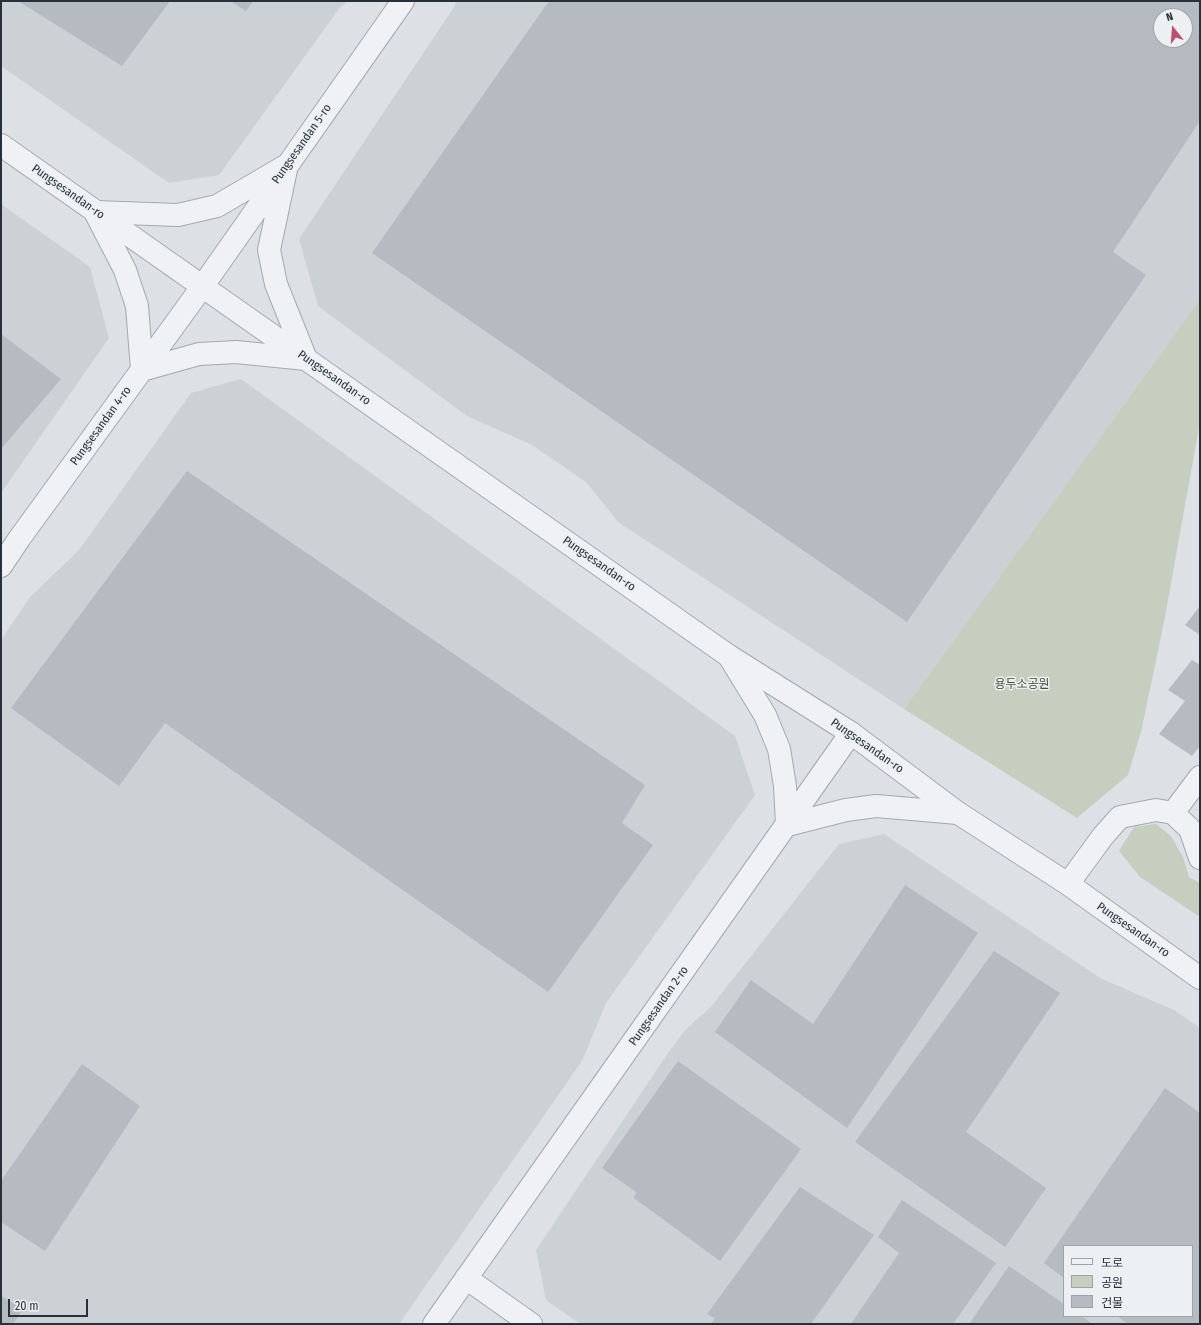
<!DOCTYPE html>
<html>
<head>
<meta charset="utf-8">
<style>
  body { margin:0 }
  #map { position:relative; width:1201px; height:1325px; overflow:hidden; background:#dde1e5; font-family:"Fira Sans Condensed","Noto Sans KR",sans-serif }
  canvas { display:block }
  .frame { position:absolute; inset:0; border:2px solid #28313a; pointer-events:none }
  .legend { position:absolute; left:1063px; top:1245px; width:130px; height:72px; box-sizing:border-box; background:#ecf0f3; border:1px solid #9ea4a9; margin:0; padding:5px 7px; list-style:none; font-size:12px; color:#28313a }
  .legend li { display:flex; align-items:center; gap:8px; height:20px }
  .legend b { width:20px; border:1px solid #9ea4a9 }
  .north { position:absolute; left:1153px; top:8px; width:40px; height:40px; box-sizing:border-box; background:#ecf0f3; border:1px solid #9ea4a9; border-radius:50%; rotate:343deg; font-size:11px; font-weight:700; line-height:16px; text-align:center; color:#28313a }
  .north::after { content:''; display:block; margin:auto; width:14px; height:18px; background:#bd4f6c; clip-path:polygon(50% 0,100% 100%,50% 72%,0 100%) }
  .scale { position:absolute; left:8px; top:1299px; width:80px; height:18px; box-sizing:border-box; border:2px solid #28313a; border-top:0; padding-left:5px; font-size:12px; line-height:14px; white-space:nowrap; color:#28313a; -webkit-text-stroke:3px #ecf0f3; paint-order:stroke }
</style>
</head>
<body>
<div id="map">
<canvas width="1201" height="1325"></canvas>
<div class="frame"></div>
<ul class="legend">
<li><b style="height:5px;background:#eff1f4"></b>도로</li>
<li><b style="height:11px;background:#c5cebf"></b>공원</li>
<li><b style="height:11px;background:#b5bbc1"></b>건물</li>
</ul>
<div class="north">N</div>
<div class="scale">20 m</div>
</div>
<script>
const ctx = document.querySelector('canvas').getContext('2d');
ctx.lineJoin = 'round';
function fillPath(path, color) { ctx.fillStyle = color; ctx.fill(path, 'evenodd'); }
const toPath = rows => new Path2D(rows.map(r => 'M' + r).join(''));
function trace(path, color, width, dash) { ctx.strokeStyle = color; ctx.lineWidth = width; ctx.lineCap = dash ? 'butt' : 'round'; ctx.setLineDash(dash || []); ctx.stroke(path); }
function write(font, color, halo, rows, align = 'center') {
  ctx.font = font + ' "Fira Sans Condensed","Noto Sans KR",sans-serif'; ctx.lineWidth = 3; ctx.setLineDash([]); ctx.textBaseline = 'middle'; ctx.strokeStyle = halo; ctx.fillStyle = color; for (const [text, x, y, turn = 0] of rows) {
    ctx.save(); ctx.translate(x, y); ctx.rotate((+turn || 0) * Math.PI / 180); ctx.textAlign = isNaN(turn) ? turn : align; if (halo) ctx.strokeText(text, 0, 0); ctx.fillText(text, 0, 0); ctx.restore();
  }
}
fillPath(toPath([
  [1,1,348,1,339,9,219,175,169,183,1,66],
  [456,1,1200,1,1200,299,904,709,618,522,586,482,532,445,467,416,318,306,299,239,454,7],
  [1161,16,1185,16,1185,40,1161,40],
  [1,204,90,267,109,338,1,493],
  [241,379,735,736,755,795,606,1003,582,1061,399,1324,1,1324,1,640,30,597,79,550,191,393],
  [884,834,1102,979,1174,1010,1200,1028,1200,1324,580,1324,546,1300,536,1250,668,1053,685,1030,711,1007,839,844],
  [1064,1246,1192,1246,1192,1316,1064,1316]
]), '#ccd1d6');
fillPath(toPath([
  [1200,299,1200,422,1164,622,1141,732,1128,775,1077,818,904,709],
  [1156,824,1171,836,1183,857,1189,877,1200,883,1200,917,1140,877,1119,851,1134,827]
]), '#c5cebf');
fillPath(toPath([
  [18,1,170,1,122,66],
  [230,1,253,1,246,11],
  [549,1,1200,1,1200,121,1113,252,1146,275,907,622,372,253],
  [1161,16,1185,16,1185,40,1161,40],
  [1,334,61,379,1,449],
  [187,471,645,785,622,823,653,845,548,992,165,723,119,786,11,708],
  [1200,606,1200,635,1185,625],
  [1192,660,1200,665,1200,746,1192,756,1159,734,1185,701,1168,690],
  [905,885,978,933,847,1128,715,1032,751,980,813,1024],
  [994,951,1060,993,966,1132,1046,1188,1005,1247,855,1142],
  [678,1061,801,1149,720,1261,634,1198,636,1192,602,1168],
  [82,1064,140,1106,45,1251,1,1222,1,1181],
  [1165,1088,1200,1113,1200,1324,1128,1324,1117,1316,1192,1316,1192,1246,1064,1246,1064,1278,1044,1263],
  [800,1187,874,1235,811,1324,711,1324,715,1318,707,1314],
  [902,1200,996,1263,953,1324,851,1324,899,1253,878,1237],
  [1009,1266,1064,1304,1064,1316,1081,1316,1093,1324,969,1324],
  [1,1296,23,1309,13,1324,1,1324]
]), '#b5bbc1');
const minor = toPath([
  [287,165,269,250,276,284,306,359,236,352,199,354,142,370,137,306,125,270,95,212,178,215,217,206,287,165],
  [1,566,19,539,202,287,403,1],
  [729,656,765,715,779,749,785,786,787,825,846,810,876,806,958,813],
  [1173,813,1200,777],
  [1068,884,1103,836,1120,817,1156,810,1173,813,1190,829,1200,858],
  [466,1278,531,1324],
  [434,1324,851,733]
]);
const tertiary = toPath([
  [1,145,729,656,851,733,958,813,1068,884,1200,978]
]);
trace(minor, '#a3a9ae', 24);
trace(tertiary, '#a3a9ae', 24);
trace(minor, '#eff1f4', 22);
trace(tertiary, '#eff1f4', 22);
write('12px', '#28313a', '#ecf0f3', [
  ["Pungsesandan 5-ro",302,144,-55],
  ["Pungsesandan-ro",68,192,35],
  ["Pungsesandan-ro",334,378,35],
  ["Pungsesandan 4-ro",101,426,-54],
  ["Pungsesandan-ro",599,564,35],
  ["Pungsesandan-ro",867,746,35],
  ["Pungsesandan-ro",1133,930,35],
  ["Pungsesandan 2-ro",659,1006,-55]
]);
write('12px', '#405437', '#ecf0f3', [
  ["용두소공원",1022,685]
]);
</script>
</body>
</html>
